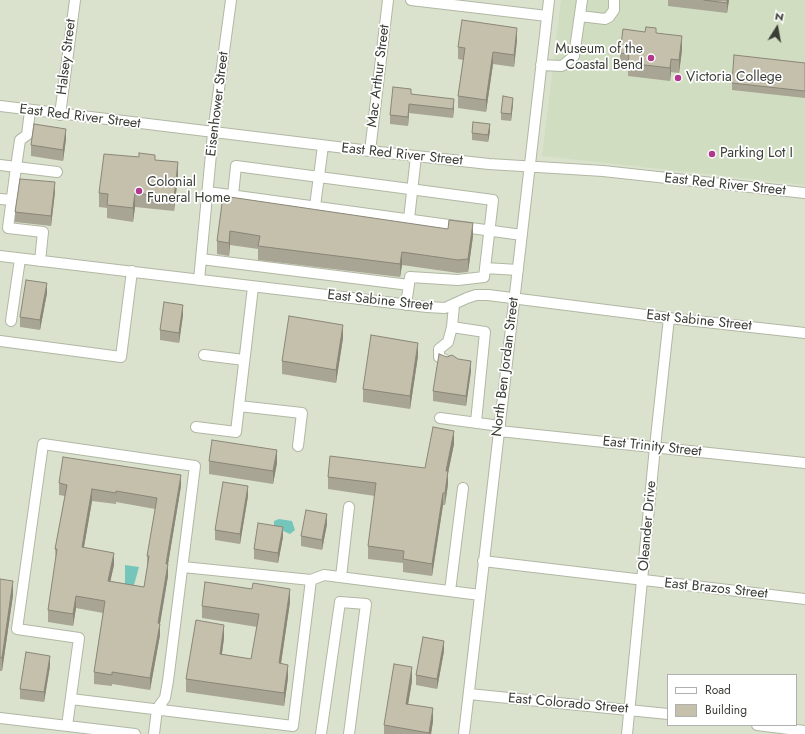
<!DOCTYPE html>
<html>
<head>
<meta charset="utf-8">
<style>
  body { margin:0 }
  #map { position:relative; width:805px; height:734px; overflow:hidden; background:#dae2ce; font-family:Jost,sans-serif }
  canvas { display:block }
  .legend { position:absolute; left:667px; top:674px; width:130px; height:52px; box-sizing:border-box; background:#fff; border:1px solid #b0b1ae; margin:0; padding:5px 7px; list-style:none; font-size:12px; color:#3a3d35 }
  .legend li { display:flex; align-items:center; gap:8px; height:20px }
  .legend b { width:20px; border:1px solid #b0b1ae }
  .north { position:absolute; left:757px; top:8px; width:40px; height:40px; -webkit-text-stroke:3px #fff; paint-order:stroke; rotate:11deg; font-size:11px; font-weight:700; line-height:16px; text-align:center; color:#3a3d35 }
  .north::after { content:''; display:block; margin:auto; width:14px; height:18px; background:#3a3d35; clip-path:polygon(50% 0,100% 100%,50% 72%,0 100%) }
</style>
</head>
<body>
<div id="map">
<canvas width="805" height="734"></canvas>
<ul class="legend">
<li><b style="height:5px;background:#fff"></b>Road</li>
<li><b style="height:11px;background:#c5c0ac"></b>Building</li>
</ul>
<div class="north">N</div>
</div>
<script>
const ctx = document.querySelector('canvas').getContext('2d');
ctx.lineJoin = 'round';
function fillPath(path, color) { ctx.fillStyle = color; ctx.fill(path, 'evenodd'); }
const toPath = rows => new Path2D(rows.map(r => 'M' + r).join(''));
function trace(path, color, width, dash) { ctx.strokeStyle = color; ctx.lineWidth = width; ctx.lineCap = dash ? 'butt' : 'round'; ctx.setLineDash(dash || []); ctx.stroke(path); }
function write(font, color, halo, rows, align = 'center') {
  ctx.font = font + ' Jost,sans-serif'; ctx.lineWidth = 3.5; ctx.setLineDash([]); ctx.textBaseline = 'middle'; ctx.strokeStyle = halo; ctx.fillStyle = color; for (const [text, x, y, turn = 0] of rows) {
    ctx.save(); ctx.translate(x, y); ctx.rotate((+turn || 0) * Math.PI / 180); ctx.textAlign = isNaN(turn) ? turn : align; if (halo) ctx.strokeText(text, 0, 0); ctx.fillText(text, 0, 0); ctx.restore();
  }
}
fillPath(toPath([
  [561,0,805,0,805,185,542,156]
]), '#d1ddc1');
fillPath(toPath([
  [279,519,292,521,295,530,290,534,274,527,274,521],
  [125,565,139,567,134,585,125,584]
]), '#75c6ba');
const minor = toPath([
  [411,0,547,16],
  [580,16,605,19,609,17,614,10,614,0],
  [541,65,562,66,574,56,582,0],
  [0,106,370,151,489,164,603,171,805,193],
  [30,111,27,135,20,140,16,167,57,172],
  [60,115,75,0],
  [370,151,388,0],
  [0,165,16,167,8,228,43,232,40,261],
  [208,192,522,235],
  [233,195,236,166,493,200,484,277,458,280,410,277,406,305],
  [0,199,12,200],
  [315,206,323,146],
  [409,219,416,156],
  [0,256,427,307,445,308,467,298,476,295,488,295,669,318,805,333],
  [201,259,409,285],
  [485,268,518,270],
  [199,280,213,133,231,0],
  [253,287,239,406,302,413,298,446],
  [454,305,452,327,485,332,476,422],
  [11,321,20,259],
  [0,341,121,357,132,271],
  [204,355,244,360],
  [447,361,439,357,439,349,448,342,452,327],
  [440,418,500,426],
  [196,427,236,432,239,406],
  [499,431,805,463],
  [483,561,805,599],
  [341,577,349,507],
  [311,580,324,575,480,595],
  [450,591,463,488],
  [469,694,668,714],
  [71,699,293,726,311,580,183,567],
  [0,718,135,734],
  [757,725,805,731],
  [67,726,79,638,17,629,43,444,195,466,168,681,165,698,157,709,154,734],
  [321,734,340,602,366,604,349,734],
  [464,734,549,0],
  [627,734,655,447,669,318]
]);
trace(minor, '#b0b8a4', 12);
trace(minor, '#fff', 10);
fillPath(toPath([
  [668,0,729,0,727,13,668,6],
  [656,33,682,50,679,73,671,72,670,81,628,76,628,67,620,66,620,53],
  [517,40,514,67,493,64,486,112,458,108,458,96,463,60,458,59,458,47],
  [805,63,805,98,732,90,732,83],
  [411,94,454,107,453,118,409,113,408,126,390,124,390,115],
  [513,104,511,121,501,120,501,113],
  [490,131,488,142,472,140,472,133],
  [66,139,63,161,31,156,31,145],
  [155,160,178,176,174,211,135,207,133,222,107,218,107,208,99,207,99,193],
  [55,192,51,226,15,222,15,212],
  [223,196,473,236,468,272,458,273,402,265,400,277,258,260,258,249,230,245,229,256,217,254,217,241],
  [47,293,40,330,20,327,20,317],
  [183,315,179,343,160,340,160,330],
  [343,338,336,383,282,374,282,361],
  [418,356,410,409,363,402,363,389],
  [471,371,466,406,433,401,433,391],
  [454,444,448,473,448,484,445,505,443,505,432,576,403,572,403,563,368,559,368,546,375,496,328,489,328,477,425,468],
  [209,461,277,463,273,484,209,474],
  [59,483,181,486,168,564,168,576,160,624,160,635,150,690,112,684,112,686,94,684,94,672,103,613,76,608,73,626,48,622,48,610,56,561,55,549,65,496,59,495],
  [92,501,116,504,116,502,155,509,147,556,147,568,144,587,110,581,114,565,84,547],
  [248,496,240,544,215,540,215,530],
  [327,524,322,550,301,546,301,536],
  [283,537,278,563,254,559,254,549],
  [0,579,13,595,2,671,0,671],
  [290,602,281,664,288,678,284,706,186,692,186,679,224,638,222,654,251,659,257,627,202,618,202,606],
  [444,651,437,689,416,685,416,675],
  [50,666,44,702,20,699,20,689],
  [412,681,408,704,433,721,431,734,384,734,384,725]
]), '#a9a594');
fillPath(toPath([
  [727,0,729,0,727,13],
  [517,28,517,40,514,67,514,55],
  [682,36,682,50,679,73,679,60],
  [493,52,493,64,486,112,486,100],
  [671,59,671,72,670,81,670,68],
  [513,98,513,104,511,121,511,114],
  [454,99,454,107,453,118,453,109],
  [409,104,409,113,408,126,408,117],
  [490,124,490,131,488,142,488,135],
  [66,129,66,139,63,161,63,150],
  [178,162,178,176,174,211,174,198],
  [55,182,55,192,51,226,51,216],
  [135,193,135,207,133,222,133,208],
  [473,223,473,236,468,272,468,259],
  [230,231,230,245,229,256,229,243],
  [402,252,402,265,400,277,400,264],
  [47,283,47,293,40,330,40,320],
  [183,305,183,315,179,343,179,333],
  [343,325,343,338,336,383,336,370],
  [418,343,418,356,410,409,410,396],
  [471,361,471,371,466,406,466,396],
  [454,431,454,444,448,473,448,484,445,505,446,471],
  [277,450,277,463,273,484,273,471],
  [181,475,181,486,168,564,168,576,158,635,158,623,166,564],
  [248,486,248,496,240,544,240,534],
  [92,489,92,501,82,558,82,547],
  [443,493,443,505,432,576,432,564],
  [327,514,327,524,322,550,322,540],
  [283,527,283,537,278,563,278,553],
  [114,553,114,565,108,592,108,581],
  [13,581,13,595,2,671,2,658],
  [290,589,290,602,279,676,279,663],
  [76,596,76,608,73,626,73,614],
  [160,624,160,635,150,690,150,678],
  [224,625,224,638,220,667,220,654],
  [444,641,444,651,437,689,437,679],
  [50,656,50,666,44,702,44,692],
  [288,665,288,678,284,706,284,693],
  [412,667,412,681,406,717,406,704],
  [433,708,433,721,431,734,429,734]
]), '#8a8678');
const building = toPath([
  [704,0,727,0,727,3,704,0],
  [462,20,517,28,514,55,493,52,486,100,458,96,465,48,458,47,462,20],
  [646,27,656,28,656,33,682,36,679,60,671,59,670,68,628,63,629,54,620,53,623,29,645,32,646,27],
  [734,55,805,63,805,91,732,83,734,55],
  [393,87,411,89,411,94,454,99,453,109,409,104,408,117,390,115,393,87],
  [503,96,513,98,511,114,501,113,503,96],
  [473,122,490,124,488,135,472,133,473,122],
  [34,124,66,129,63,150,31,145,34,124],
  [139,153,155,155,155,160,178,162,174,198,135,193,133,208,107,205,108,194,99,193,104,154,139,157,139,153],
  [20,179,55,182,51,216,15,212,20,179],
  [223,196,448,229,449,220,473,223,468,259,458,260,402,252,400,264,258,246,260,236,230,231,229,243,217,241,223,196],
  [26,280,47,283,40,320,20,317,26,280],
  [164,302,183,305,179,333,160,330,164,302],
  [289,316,343,325,336,370,282,361,289,316],
  [371,335,418,343,410,396,363,389,371,335],
  [439,354,447,357,452,355,458,359,471,361,466,396,433,391,439,354],
  [433,427,454,431,446,471,448,471,445,493,443,493,432,564,403,559,404,551,368,546,376,483,328,477,330,456,425,468,433,427],
  [212,440,277,450,273,471,209,461,212,440],
  [63,457,181,475,166,564,168,564,158,623,160,624,150,678,112,672,112,675,94,672,105,601,76,596,73,614,48,610,57,549,55,549,67,485,59,483,63,457],
  [92,489,116,493,116,491,157,498,147,556,149,556,144,587,108,581,114,553,82,547,92,489],
  [223,482,248,486,240,534,215,530,223,482],
  [306,510,327,514,322,540,301,536,306,510],
  [258,523,283,527,278,553,254,549,258,523],
  [0,579,13,581,2,658,0,657,0,579],
  [205,582,252,589,253,583,290,589,279,663,288,665,284,693,186,679,196,620,224,625,220,654,251,659,259,614,202,606,205,582],
  [423,637,444,641,437,679,416,675,423,637],
  [26,652,50,656,44,692,20,689,26,652],
  [394,664,412,667,406,704,433,708,429,733,384,725,394,664]
]);
fillPath(building, '#c5c0ac');
trace(building, '#8a8678', 1);
for (const [x, y, r, color] of [
  [651,58,4,"#b1388c"],
  [678,78,4,"#b1388c"],
  [712,154,4,"#b1388c"],
  [139,191,4,"#b1388c"]
]) { const dot = new Path2D(); dot.arc(x, y, r, 0, 2 * Math.PI); ctx.fillStyle = color; ctx.fill(dot); trace(dot, '#fff', 1.5); }
write('14px', '#3a3d35', '#fff', [
  ["Museum of the",643,50,"right"],
  ["Coastal Bend",643,66,"right"],
  ["Victoria College",686,78],
  ["Parking Lot I",720,154],
  ["Colonial",147,183],
  ["Funeral Home",147,199]
], 'left');
write('14px', '#3a3d35', '#fff', [
  ["Halsey Street",67,57,-83],
  ["Mac Arthur Street",379,76,-83],
  ["Eisenhower Street",218,104,-83],
  ["East Red River Street",80,117,7],
  ["East Red River Street",402,155,6],
  ["East Red River Street",725,185,6],
  ["East Sabine Street",380,301,6],
  ["East Sabine Street",699,321,6],
  ["North Ben Jordan Street",506,367,-83],
  ["East Trinity Street",652,447,6],
  ["Oleander Drive",648,526,-85],
  ["East Brazos Street",716,589,6],
  ["East Colorado Street",568,704,5]
]);
</script>
</body>
</html>
